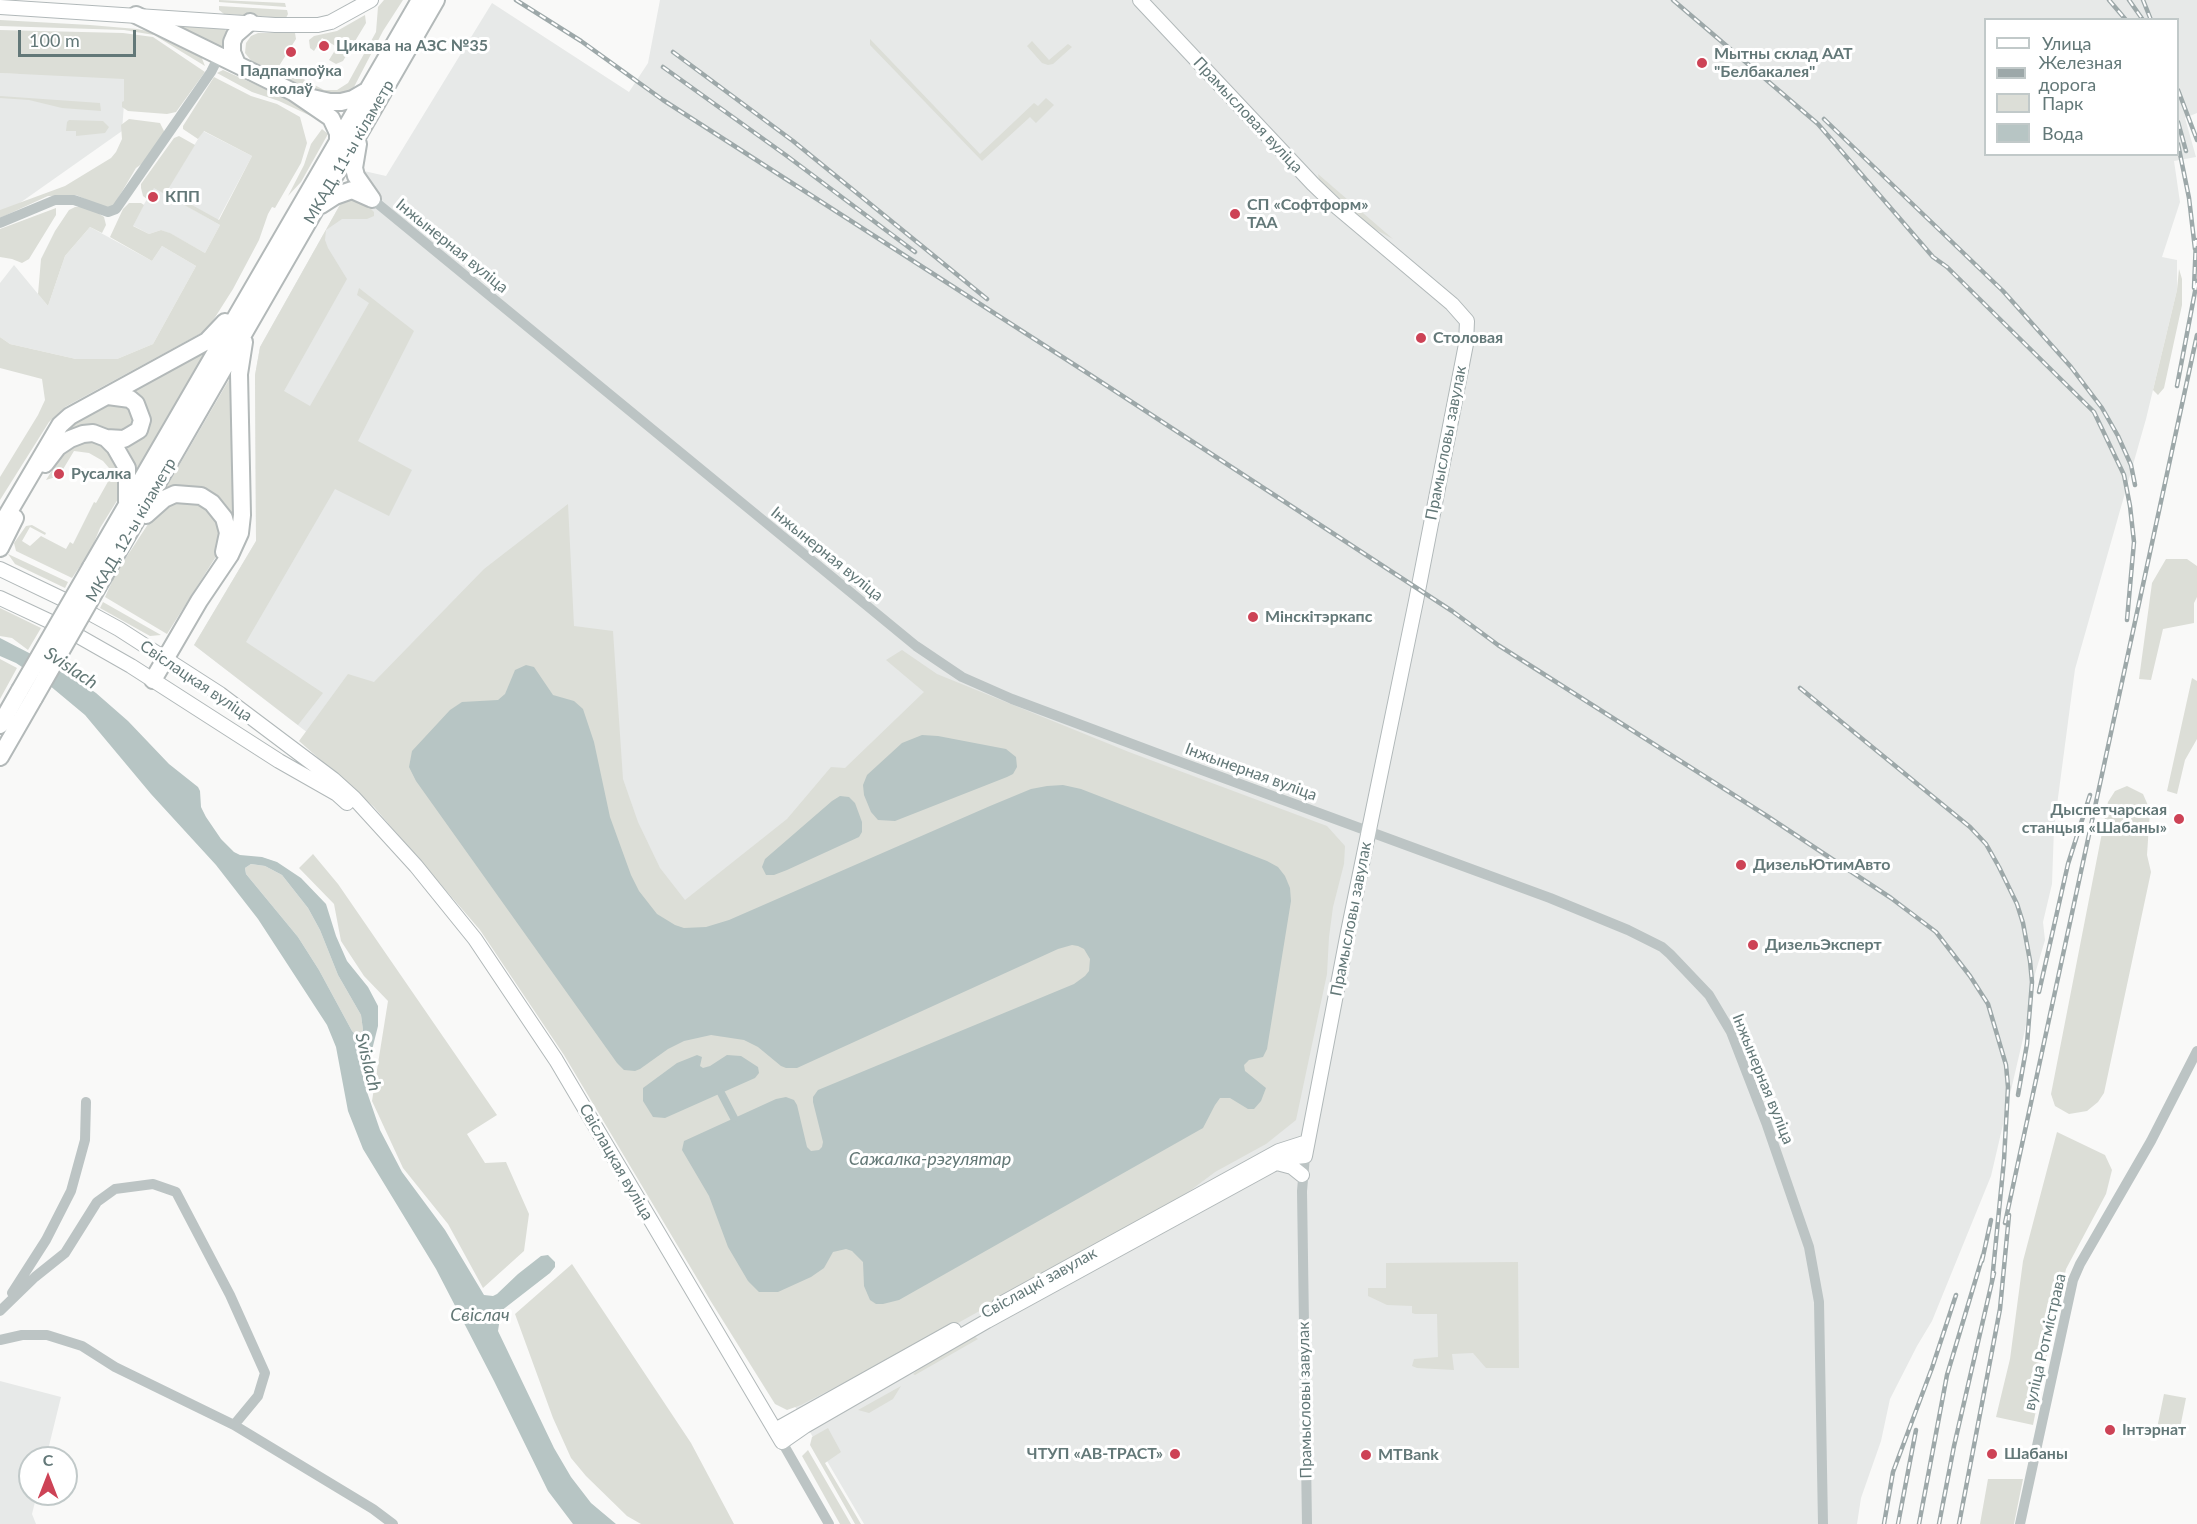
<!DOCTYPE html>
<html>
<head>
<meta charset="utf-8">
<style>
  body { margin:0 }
  #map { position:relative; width:2197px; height:1524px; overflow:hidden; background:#f9f9f8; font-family:Lato,sans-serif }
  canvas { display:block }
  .legend { position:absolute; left:1984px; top:18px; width:195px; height:138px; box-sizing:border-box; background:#fff; border:2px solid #c1c9c9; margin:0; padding:8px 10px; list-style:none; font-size:18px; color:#637878 }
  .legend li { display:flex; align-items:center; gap:12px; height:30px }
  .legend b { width:30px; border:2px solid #c1c9c9 }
  .north { position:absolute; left:18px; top:1446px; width:60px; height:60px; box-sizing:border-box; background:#fff; border:2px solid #c1c9c9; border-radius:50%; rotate:0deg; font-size:16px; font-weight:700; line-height:24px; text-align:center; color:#637878 }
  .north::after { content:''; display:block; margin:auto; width:21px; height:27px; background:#cd4356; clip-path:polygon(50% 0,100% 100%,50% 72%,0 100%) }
  .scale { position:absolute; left:18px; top:30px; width:118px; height:27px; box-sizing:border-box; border:3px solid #637878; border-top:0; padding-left:8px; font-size:18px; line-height:21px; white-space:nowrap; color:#637878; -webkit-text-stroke:4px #fff; paint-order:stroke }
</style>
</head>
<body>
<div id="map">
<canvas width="2197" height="1524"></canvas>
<ul class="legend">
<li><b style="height:8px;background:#fff"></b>Улица</li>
<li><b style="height:8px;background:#9da8a9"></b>Железная дорога</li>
<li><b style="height:16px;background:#dcded7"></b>Парк</li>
<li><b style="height:16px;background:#b7c5c4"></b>Вода</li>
</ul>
<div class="north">С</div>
<div class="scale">100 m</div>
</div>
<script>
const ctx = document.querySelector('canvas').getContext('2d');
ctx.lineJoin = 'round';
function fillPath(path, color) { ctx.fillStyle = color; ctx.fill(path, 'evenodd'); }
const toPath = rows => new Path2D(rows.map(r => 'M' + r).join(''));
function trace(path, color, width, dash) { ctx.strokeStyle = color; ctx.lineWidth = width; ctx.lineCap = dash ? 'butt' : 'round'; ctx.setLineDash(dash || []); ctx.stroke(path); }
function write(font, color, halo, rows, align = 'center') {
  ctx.font = font + ' Lato,sans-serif'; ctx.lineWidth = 6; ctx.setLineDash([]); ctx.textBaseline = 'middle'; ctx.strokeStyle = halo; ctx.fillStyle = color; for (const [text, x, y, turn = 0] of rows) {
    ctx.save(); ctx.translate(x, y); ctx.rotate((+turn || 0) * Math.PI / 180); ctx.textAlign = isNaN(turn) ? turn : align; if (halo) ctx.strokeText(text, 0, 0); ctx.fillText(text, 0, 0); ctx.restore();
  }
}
fillPath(toPath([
  [660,0,2197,0,2197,113,2185,118,2196,157,2174,161,2180,202,2162,257,2177,260,2177,290,2146,419,2075,669,2054,828,2052,884,2043,922,2045,940,2035,974,2025,1030,1991,1176,1932,1321,1917,1346,1890,1399,1881,1441,1861,1498,1857,1524,864,1524,610,1092,361,774,194,645,256,541,255,375,260,347,346,194,364,171,386,176,492,3,629,92,648,63],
  [1986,20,2178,20,2178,154,1986,154],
  [0,73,126,76,122,131,0,217],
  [203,131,252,156,218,220,166,191],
  [154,187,220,225,205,253,169,233,161,230,149,234,132,225],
  [90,227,152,261,162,246,196,266,153,344,117,359,76,359,10,344,0,337,0,283,14,265,48,306,65,256],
  [0,1381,61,1397,46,1458,30,1458,30,1494,37,1494,32,1514,36,1524,0,1524]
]), '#e7e9e8');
fillPath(toPath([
  [219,0,285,3,286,7,219,2],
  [384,0,403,0,383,31,354,87,344,94,326,96,253,63,245,53,246,43,251,36,258,33,295,33,296,39,279,66,324,90,337,90,348,83,376,32,378,7],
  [219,6,287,10,288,14,286,18,224,14,219,10],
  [365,15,366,23,343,61,336,64,329,60,337,47,322,38,314,51,310,48,309,40,314,36,337,31],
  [0,20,90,25,137,29,158,33,201,56,205,66,154,35,124,30,0,26],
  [176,26,224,28,227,32,222,47,219,48],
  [0,30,123,33,153,37,205,72,176,112,167,114,128,111,122,107,122,102,124,101,124,79,0,73],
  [870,39,980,154,1034,103,1038,106,1046,98,1054,105,1036,123,1030,117,982,161,870,45],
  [1032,41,1049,60,1068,44,1072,47,1053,64,1048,65,1042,63,1027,46],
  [223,70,317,112,330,125,279,101,252,92,217,73],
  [214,77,251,96,277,104,300,117,307,143,301,163,275,208,272,207,268,214,259,240,233,289,207,330,65,407,49,422,0,500,0,477,38,415,45,400,42,379,0,368,0,337,10,344,76,359,117,359,153,344,196,266,162,246,152,261,110,237,123,209,129,203,141,203,144,205,133,226,149,234,161,230,170,233,205,253,220,225,154,188,147,199,143,196,141,188,141,184,174,138,179,136,195,145,167,191,219,220,252,156,204,131,198,139,183,129,183,126],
  [0,96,100,103,101,111,62,108,29,100,0,98],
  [129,119,160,123,165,133,146,161,136,168,114,205,108,209,76,195,48,196,0,218,0,210,65,186,111,158,116,152,122,139,121,125],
  [69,120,103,121,109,127,105,133,76,136,76,131,66,131,67,122],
  [322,129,328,134,301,182,288,196,304,165,311,144],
  [1318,174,1393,239,1371,227,1319,180],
  [346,194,368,206,374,212,374,216,367,219,342,219,326,230,325,240,328,248,347,279,284,391,310,406,369,303,357,295,359,288,414,331,358,441,412,470,389,516,335,489,246,642,323,693,298,725,194,645,256,541,255,375,260,347],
  [75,207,81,207,98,213,104,217,106,225,102,233,90,227,65,256,48,306,38,294,41,259,55,231,69,210],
  [56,208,56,215,29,259,22,263,12,259,0,257,0,229],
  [2179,269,2182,279,2182,305,2164,388,2158,395,2153,390,2177,290],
  [206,351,138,470,125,444,142,432,125,391],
  [236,371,237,513,233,521,224,504,218,498,200,488,183,485,166,488,230,378],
  [121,401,136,411,131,433,63,435,73,425,114,402],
  [81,441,99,441,119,460,123,491,100,528,91,550,72,578,16,551,14,543,26,526,32,525,46,533,45,535,30,527,22,541,30,546,41,536,66,549,70,542,73,544,94,502,96,503,110,478,109,468,103,461,89,453,74,451,59,476,46,480,66,448],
  [177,497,212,508,223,533,217,555,167,634,105,597,116,573,156,512],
  [568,504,574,626,613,631,623,779,638,822,660,868,685,900,787,819,831,767,845,768,924,692,886,660,902,650,937,674,1129,752,1327,826,1345,846,1344,864,1333,907,1329,937,1327,974,1296,1120,1266,1144,1215,1172,1175,1202,879,1367,855,1377,801,1405,787,1410,775,1404,710,1300,564,1055,480,930,374,807,299,741,348,674,374,682,484,569],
  [8,554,68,582,65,588,15,564],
  [2166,559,2187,559,2197,566,2197,597,2194,603,2194,623,2163,629,2151,680,2139,679,2152,583],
  [103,602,161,635,150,636,100,608],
  [0,608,41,628,28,650,12,638,0,636],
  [0,659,17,668,0,699],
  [2192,678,2197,681,2197,739,2185,760,2177,794,2167,791],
  [2127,786,2143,794,2150,810,2147,855,2151,872,2104,1093,2098,1102,2087,1111,2069,1114,2055,1106,2051,1094,2108,802,2115,791],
  [313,854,338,884,497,1115,467,1134,485,1163,506,1162,529,1214,524,1251,483,1288,448,1224,403,1168,372,1101,388,1001,364,976,341,941,334,904,299,868],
  [251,864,265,866,282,875,308,908,320,930,338,975,361,1015,363,1030,360,1035,355,1034,352,1031,319,970,298,937,246,874,245,868],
  [2057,1132,2105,1155,2112,1170,2106,1194,2066,1269,2047,1356,2038,1367,2032,1389,2038,1400,2033,1425,1996,1417,2010,1359,2023,1261],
  [1518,1262,1519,1368,1486,1368,1473,1353,1452,1354,1454,1370,1417,1368,1412,1366,1414,1359,1438,1357,1437,1314,1415,1314,1412,1313,1412,1306,1387,1305,1368,1296,1368,1288,1386,1288,1386,1263],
  [572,1264,691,1443,734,1524,641,1524,627,1516,586,1476,571,1458,553,1418,515,1314],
  [974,1336,978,1339,915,1375,913,1374,932,1359],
  [901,1386,893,1399,869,1413,858,1410],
  [2164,1394,2186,1398,2178,1438,2156,1433],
  [828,1428,841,1452,825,1463,861,1524,855,1524,810,1445,812,1437],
  [808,1450,851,1524,840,1524,802,1456],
  [1988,1479,2023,1479,2014,1524,1980,1524]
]), '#dcded7');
fillPath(toPath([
  [0,638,64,671,96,693,128,721,169,764,198,787,200,791,201,807,206,817,221,839,234,852,240,855,262,857,277,862,301,878,326,904,336,936,347,961,368,987,378,1006,378,1026,367,1070,367,1092,380,1130,402,1172,445,1230,484,1295,493,1296,497,1294,518,1274,541,1256,548,1255,555,1262,555,1267,550,1273,501,1311,498,1331,554,1448,571,1477,591,1503,616,1524,573,1524,548,1491,494,1381,436,1269,363,1149,348,1111,336,1047,327,1025,258,919,216,865,151,794,85,715,49,685,16,663,0,656],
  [251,864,265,866,282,875,308,908,320,930,338,975,361,1015,363,1030,360,1035,355,1034,352,1031,319,970,298,937,246,874,245,868],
  [526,665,534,667,553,695,574,701,583,709,594,742,610,817,631,875,639,891,657,914,675,925,684,928,706,927,729,920,990,806,1031,789,1047,786,1063,785,1081,789,1267,861,1278,867,1285,876,1290,888,1291,901,1267,1049,1263,1057,1249,1060,1244,1065,1245,1071,1266,1088,1261,1101,1254,1109,1248,1109,1230,1098,1220,1098,1215,1105,1203,1128,899,1300,883,1304,876,1304,870,1300,864,1286,863,1262,852,1251,846,1249,833,1252,824,1268,811,1277,778,1292,759,1292,748,1281,728,1247,709,1196,682,1150,684,1141,776,1099,786,1097,794,1100,797,1105,807,1147,811,1151,819,1150,822,1147,823,1142,813,1102,813,1097,818,1090,1074,984,1085,976,1089,971,1090,959,1084,949,1078,946,1072,945,1058,949,797,1068,786,1068,781,1066,758,1047,744,1040,711,1035,684,1041,668,1049,640,1069,635,1071,624,1070,617,1063,416,781,409,767,412,751,450,710,462,702,498,700,505,694,515,670],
  [922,735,938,736,1006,749,1016,757,1017,767,1013,774,1007,777,895,821,878,820,871,812,864,795,863,785,867,775,902,743],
  [840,796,849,797,855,803,862,822,862,832,859,837,787,870,774,875,766,875,762,867,765,859,832,801],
  [697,1055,702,1057,700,1066,703,1068,710,1066,727,1055,741,1056,758,1067,759,1073,755,1078,665,1118,653,1117,643,1101,643,1088,677,1063]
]), '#b7c5c4');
trace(toPath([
  [721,1093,734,1118]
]), '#b7c5c4', 8);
const major = toPath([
  [0,7,275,25,318,25,331,22,371,0],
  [0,569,75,605,119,629,220,694,333,779,354,798,416,866,475,939,556,1060,782,1442,805,1426,987,1321,1272,1165,1286,1158,1305,1156,1348,932,1416,601,1466,344,1467,321,1452,304,1338,208,1313,184,1140,0],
  [0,598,66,629,131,666,279,761,337,794,347,803],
  [1277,1163,1292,1167,1302,1175],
  [999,1305,1279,1151,1307,1142],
  [775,1430,954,1330]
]);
const highway = toPath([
  [136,15,293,92,331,118,338,133,338,139],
  [237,64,232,52,232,42,235,35,250,22],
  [308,97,330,102,341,102,353,99,365,92],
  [358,144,354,168,356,176,372,199],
  [321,205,335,196,352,190,370,198],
  [106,438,115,447,127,468,127,502],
  [45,464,58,447,70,439,83,434,93,433,106,438,124,439,139,430,142,420,136,404,130,399,108,396],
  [146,515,164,499,175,494,201,496,212,503,224,518,228,533,224,552],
  [0,527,60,425,70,416,207,341,225,322],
  [0,548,15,518],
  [91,567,420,0],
  [105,574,436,0],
  [153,680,199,601,230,555,240,533,242,515,239,374,244,342],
  [0,725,20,690],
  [0,757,34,698]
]);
trace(major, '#b1b8b9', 16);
trace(highway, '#b3b9b9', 20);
trace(toPath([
  [372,199,916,646,962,677,1012,699,1172,759,1550,898,1628,930,1662,947,1670,954,1709,995,1731,1032,1767,1125,1809,1247,1819,1302,1823,1524],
  [0,223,55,200,74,200,108,212,116,209,211,72,219,56],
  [1305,1156,1302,1191,1307,1524],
  [12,1293,46,1240,71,1191,85,1140,86,1102],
  [0,1311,35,1277,65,1253,97,1202,115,1189,153,1184,176,1192,230,1295,265,1373,258,1396,234,1425],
  [0,1340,22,1335,47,1335,82,1346,115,1367,234,1425,373,1509,393,1524],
  [782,1442,829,1524],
  [2020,1524,2073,1280,2080,1264,2151,1141,2197,1051]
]), '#bcc4c4', 10);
trace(major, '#fff', 14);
trace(highway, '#fff', 16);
const rail = toPath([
  [516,0,581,41,663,100,1092,376,1452,611,1498,645,1767,816,1891,898,1936,932,1970,976,1988,1004,2006,1065,2008,1087,2004,1160,1992,1281],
  [1673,0,1818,124,1933,257,1947,267,2094,412,2124,475,2130,506,2134,542,2127,620],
  [2109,0,2126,20],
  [2129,0,2143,20],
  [2143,0,2151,20],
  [673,52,793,141,987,299],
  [663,67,787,156,915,252],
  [2178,90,2197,140],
  [1824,119,2003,291,2071,367,2102,408,2118,436,2131,465,2135,485],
  [2178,122,2186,151],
  [2178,144,2189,198,2195,249],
  [2194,288,2196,240],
  [2177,386,2197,281],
  [1800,688,1970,827,1986,844,1999,867,2017,904,2023,923,2030,961,2032,982,2027,1044,2018,1095],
  [2039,992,2068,864,2090,795],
  [2005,1223,2197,335],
  [1982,1261,1991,1220],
  [1884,1524,1893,1472,1932,1368,1956,1295],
  [1898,1524,1916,1430],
  [1919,1524,1947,1375,1983,1255],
  [1939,1524,1954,1446,1994,1273],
  [1959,1524,2000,1309,2009,1215]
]);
trace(rail, '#9da8a9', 4.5);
trace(rail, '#fff', 2, [7]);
const highwayBridge = toPath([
  [20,690,91,567],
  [34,698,105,574]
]);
trace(highwayBridge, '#b3b9b9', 20, []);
trace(highwayBridge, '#fff', 16);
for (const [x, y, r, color] of [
  [324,46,6,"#cd4356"],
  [291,52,6,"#cd4356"],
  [1702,63,6,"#cd4356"],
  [153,197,6,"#cd4356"],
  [1235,214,6,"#cd4356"],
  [1421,338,6,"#cd4356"],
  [59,474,6,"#cd4356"],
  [1253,617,6,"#cd4356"],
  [2179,819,6,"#cd4356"],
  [1741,865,6,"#cd4356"],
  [1753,945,6,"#cd4356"],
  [2110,1430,6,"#cd4356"],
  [1175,1454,6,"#cd4356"],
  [1992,1454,6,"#cd4356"],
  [1366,1455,6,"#cd4356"]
]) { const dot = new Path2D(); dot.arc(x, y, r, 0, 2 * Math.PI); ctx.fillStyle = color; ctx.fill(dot); trace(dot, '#fff', 2); }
write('bold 16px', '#637878', '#fff', [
  ["Цикава на АЗС №35",336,46],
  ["Мытны склад ААТ",1714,54],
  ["\"Белбакалея\"",1714,72],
  ["Падпампоўка",291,71,"center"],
  ["колаў",291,89,"center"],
  ["КПП",165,197],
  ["СП «Софтформ»",1247,205],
  ["ТАА",1247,223],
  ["Столовая",1433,338],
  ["Русалка",71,474],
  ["Мінскітэркапс",1265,617],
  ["Дыспетчарская",2167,810,"right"],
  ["станцыя «Шабаны»",2167,828,"right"],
  ["ДизельЮтимАвто",1753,865],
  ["ДизельЭксперт",1765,945],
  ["Інтэрнат",2122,1430],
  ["ЧТУП «АВ-ТРАСТ»",1163,1454,"right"],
  ["Шабаны",2004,1454],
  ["MTBank",1378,1455]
], 'left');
write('16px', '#637878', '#fff', [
  ["Прамысловая вуліца",1248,115,47],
  ["МКАД, 11-ы кіламетр",349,152,-60],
  ["Інжынерная вуліца",452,246,39],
  ["Прамысловы завулак",1446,443,-79],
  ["МКАД, 12-ы кіламетр",131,530,-60],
  ["Інжынерная вуліца",827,554,39],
  ["Свіслацкая вуліца",196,681,34],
  ["Інжынерная вуліца",1251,772,20],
  ["Прамысловы завулак",1351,919,-79],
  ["Інжынерная вуліца",1763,1079,68],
  ["Свіслацкая вуліца",616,1162,60],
  ["Свіслацкі завулак",1039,1283,-29],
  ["вуліца Ротмістрава",2045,1342,-77],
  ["Прамысловы завулак",1305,1400,-91]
]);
write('italic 18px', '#637876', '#fff', [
  ["Svislach",71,668,34],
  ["Svislach",368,1062,76],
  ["Сажалка-рэгулятар",930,1159],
  ["Свіслач",480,1315]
]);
</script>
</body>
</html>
